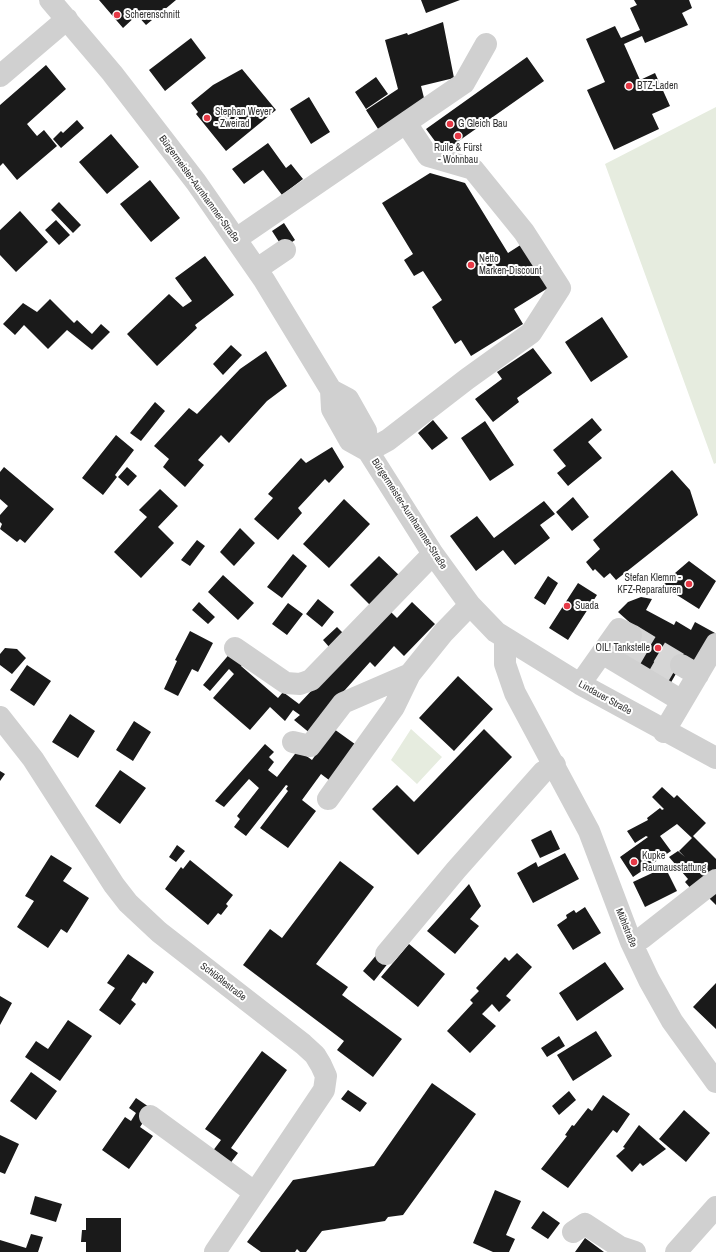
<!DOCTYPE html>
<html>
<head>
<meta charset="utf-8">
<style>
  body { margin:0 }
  canvas { display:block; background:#fff }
</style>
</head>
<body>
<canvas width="716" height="1252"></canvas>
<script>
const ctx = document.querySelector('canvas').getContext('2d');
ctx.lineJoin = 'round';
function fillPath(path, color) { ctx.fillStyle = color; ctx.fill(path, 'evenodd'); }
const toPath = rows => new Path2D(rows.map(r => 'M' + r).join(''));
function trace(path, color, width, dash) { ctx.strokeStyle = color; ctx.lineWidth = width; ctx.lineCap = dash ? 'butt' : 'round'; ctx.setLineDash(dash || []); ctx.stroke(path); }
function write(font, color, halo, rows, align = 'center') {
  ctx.font = font + ' "Archivo Narrow",sans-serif'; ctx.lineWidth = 4; ctx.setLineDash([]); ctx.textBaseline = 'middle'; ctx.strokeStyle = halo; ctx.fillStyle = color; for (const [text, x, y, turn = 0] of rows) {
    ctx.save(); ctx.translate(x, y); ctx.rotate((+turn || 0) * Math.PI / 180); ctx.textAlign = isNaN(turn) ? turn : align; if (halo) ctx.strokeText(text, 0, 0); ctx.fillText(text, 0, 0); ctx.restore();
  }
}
fillPath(toPath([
  [716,107,716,463,714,464,605,164],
  [411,729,442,757,417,784,391,760]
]), '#e6ecdf');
fillPath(toPath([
  [99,0,176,0,146,25,137,15,123,28],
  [421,0,460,0,426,13],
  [634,0,689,0,692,8,682,13,688,25,645,43,642,36,624,44,640,80,655,73,670,106,652,114,659,129,614,150,587,90,605,82,586,39,615,26,621,38,640,30,630,8,637,5],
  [443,22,454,78,421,86,425,102,380,132,366,110,398,89,385,40,407,33,408,35],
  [191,38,206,58,165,91,149,70],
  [527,57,544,81,443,152,426,129],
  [46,65,66,89,27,124,37,136,44,130,57,146,17,180,3,163,0,166,0,105],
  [242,69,276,110,226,151,196,114,198,112,191,103,213,85],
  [376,77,388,94,366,109,355,92],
  [309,97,330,132,311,144,290,109],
  [77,120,84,128,61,148,53,139,61,131,63,133],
  [111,134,139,167,107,194,79,162],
  [268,143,286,168,291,164,303,179,282,195,263,170,244,184,232,169],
  [430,173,465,183,508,253,522,244,548,288,514,309,523,324,471,356,461,340,455,344,432,307,442,300,423,271,414,276,404,260,413,254,382,203],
  [150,180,180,218,151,242,120,204],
  [59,202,81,225,73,233,51,210],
  [20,211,48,242,16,272,0,255,0,230],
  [56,220,70,235,59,245,45,230],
  [284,223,295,240,283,248,272,231],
  [205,256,234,295,195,325,197,328,157,366,127,334,169,294,183,307,192,301,175,278],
  [50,299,74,323,77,320,92,334,101,324,110,332,92,350,67,330,48,349,24,325,15,335,3,324,23,303,37,312],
  [602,317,628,357,591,382,565,342],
  [231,345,242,355,223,375,213,364],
  [533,348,552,373,517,398,519,402,493,422,475,399,502,379,497,372],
  [266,351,287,386,267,401,229,443,221,435,198,460,204,465,185,487,163,467,169,459,154,446,189,408,197,414,240,369],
  [155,402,165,411,141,441,130,433],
  [592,418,602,430,588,442,602,458,568,486,557,473,566,466,553,450],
  [433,420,448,438,432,450,418,433],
  [485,421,514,465,490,481,461,438],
  [116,435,134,450,115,475,117,477,103,495,82,478],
  [332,447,344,467,329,483,325,479,298,508,302,513,278,540,254,519,273,498,268,494,301,458,306,463],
  [4,467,54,509,25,543,20,539,17,542,0,529,2,524,0,522,0,515,8,506,0,499,0,472],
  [127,467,137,476,128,486,118,477],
  [672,470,690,490,698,515,616,580,610,573,604,578,595,569,593,571,586,562,600,549,593,540],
  [160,489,178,506,158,527,174,543,141,578,114,552,147,517,139,510],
  [573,497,589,517,572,531,556,512],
  [344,499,370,524,329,568,303,544],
  [544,501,555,514,540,525,550,538,515,565,503,550,476,571,450,536,477,516,494,538],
  [240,528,255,543,234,566,220,552],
  [197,540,205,546,190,566,181,560],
  [293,554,307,566,282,598,267,587],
  [379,556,401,577,372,607,350,585],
  [689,561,716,581,699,609,661,585],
  [223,575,254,603,238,620,208,592],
  [548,576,558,583,545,605,534,598],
  [578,583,597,595,568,640,549,628],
  [641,597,652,599,646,610,674,625,676,621,691,630,695,622,715,633,698,663,686,656,669,686,619,657,636,628,618,612,628,602],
  [318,599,334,612,322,627,306,614],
  [199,602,215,617,208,624,192,610],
  [412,602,435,624,404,656,394,646,375,667,370,662,327,710,311,734,294,720,300,715,293,710,285,721,270,707,250,730,213,698,234,674,229,669,210,691,203,685,232,651,244,662,241,666,278,698,283,692,299,704,388,609,397,618],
  [288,603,303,614,287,635,272,624],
  [337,627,344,634,330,648,323,640],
  [190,631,213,643,198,672,192,669,178,696,164,689,177,661,175,660],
  [5,648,17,649,26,658,12,674,0,665,0,654],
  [27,665,51,681,34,706,10,690],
  [458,676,493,709,454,751,419,718],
  [70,714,95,731,78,758,52,742],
  [134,721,151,732,133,761,116,750],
  [334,729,359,747,333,783,321,774,302,800,316,811,288,848,260,828,288,791,286,789,288,786,286,785,246,836,234,827,240,819,237,816,259,788,249,779,224,807,215,801,265,744,274,752,269,757,274,762,268,770,277,777,298,750,312,760],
  [484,729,512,757,418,855,372,809,397,785,414,802],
  [120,770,146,788,120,824,95,806],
  [0,771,5,774,0,781],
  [662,787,674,798,677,795,706,823,693,836,716,859,716,870,707,879,693,865,706,879,693,891,685,882,688,879,669,857,678,851,685,857,679,851,692,838,677,824,660,836,671,851,633,877,620,857,648,837,646,836,635,843,627,831,648,820,647,818,660,808,662,810,664,809,652,797],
  [551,830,560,849,540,858,531,840],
  [177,845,185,851,176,862,169,857],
  [565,853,579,879,533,903,517,873,536,862,538,867],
  [51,855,72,868,63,881,89,898,67,933,61,929,48,948,17,927,34,901,25,896],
  [190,860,233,895,226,904,228,906,221,915,218,913,208,925,165,889,181,867,183,869],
  [340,861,374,887,316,964,348,987,342,995,402,1039,373,1077,337,1050,344,1041,243,965,270,929,282,938],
  [665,867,677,891,645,907,633,882],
  [469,884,481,906,470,919,479,926,455,954,427,931],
  [716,886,716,905,706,895],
  [585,907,601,933,573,950,557,925,567,918,566,915,574,910,576,913],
  [409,944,445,974,418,1007,381,977],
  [378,953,389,962,374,981,363,971],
  [517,953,532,967,506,996,511,1000,499,1012,492,1004,482,1014,496,1026,470,1053,447,1031,473,1003,470,1000,479,991,476,988,505,957,509,961],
  [128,954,154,972,146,984,143,982,131,1000,136,1004,120,1025,99,1010,115,988,107,983],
  [605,962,624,989,577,1021,559,993],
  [716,983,716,1029,693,1007],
  [0,996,12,1003,0,1025],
  [68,1020,92,1036,60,1081,25,1057,36,1041,48,1049],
  [596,1031,612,1056,573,1081,557,1055],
  [559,1036,565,1046,547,1057,541,1048],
  [262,1051,287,1070,231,1148,238,1153,229,1165,212,1152,221,1140,205,1129],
  [31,1072,57,1091,36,1120,10,1101],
  [432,1083,476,1114,403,1215,388,1217,385,1221,322,1231,306,1252,300,1252,297,1249,295,1252,261,1252,247,1242,293,1180,374,1166],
  [348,1090,367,1103,360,1112,341,1099],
  [569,1091,576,1100,559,1115,552,1106],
  [603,1095,630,1114,617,1133,613,1130,568,1188,541,1169,567,1136,565,1135,572,1125,574,1126,588,1108,592,1111],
  [136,1098,152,1109,140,1127,153,1136,129,1169,102,1150,125,1117,131,1121,136,1113,129,1108],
  [684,1110,710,1133,686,1162,659,1139],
  [639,1125,666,1149,643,1166,640,1163,632,1172,616,1156,625,1148,623,1147],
  [0,1135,19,1144,5,1174,0,1172],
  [495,1190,521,1201,506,1235,515,1239,509,1252,493,1252,473,1243],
  [35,1196,62,1204,56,1222,30,1214],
  [543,1211,560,1223,548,1239,531,1228],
  [86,1218,121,1218,121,1252,86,1252,86,1242,81,1242,82,1230,86,1230],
  [31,1234,43,1237,38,1252,0,1252,0,1240,26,1248],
  [585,1238,604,1252,575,1252]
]), '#1a1a1a');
trace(toPath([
  [631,635,681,665],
  [623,650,673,679]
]), '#d6d6d6', 22, [22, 11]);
trace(toPath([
  [50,0,112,73,196,182,264,280,331,390,348,399,366,431,368,451],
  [0,76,67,19],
  [236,239,464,83,486,44],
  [257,269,285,250],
  [331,390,332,409,350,441,368,451,433,554,470,605,496,632,580,684,716,758],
  [368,451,388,440,467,379,531,333,560,288,524,232,473,169,428,156,406,123],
  [505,638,505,664,515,693,589,831,631,942,649,980,672,1021,716,1082],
  [235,648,286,683,300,684,311,680,433,554],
  [602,653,682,701],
  [681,665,698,675],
  [580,684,619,629,631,635],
  [0,717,33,759,114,885,128,903,159,932,303,1044,315,1055,321,1065,326,1076,324,1090,215,1252],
  [664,732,716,644],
  [293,742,310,746,343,703,410,674,443,633,470,605],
  [328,799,394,707,410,674],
  [631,942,642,938,716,880],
  [386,954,456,870,543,772,555,765],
  [150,1116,254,1192],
  [573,1232,585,1224,620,1247,635,1252],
  [676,1252,716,1207]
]), '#d0d0d0', 22);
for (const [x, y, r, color] of [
  [117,15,4,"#e63946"],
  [629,86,4,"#e63946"],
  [207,118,4,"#e63946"],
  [450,124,4,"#e63946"],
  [458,136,4,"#e63946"],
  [471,265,4,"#e63946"],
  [689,584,4,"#e63946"],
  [567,606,4,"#e63946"],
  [658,648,4,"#e63946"],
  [634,862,4,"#e63946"]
]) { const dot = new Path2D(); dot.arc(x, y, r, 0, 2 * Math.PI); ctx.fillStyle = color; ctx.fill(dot); trace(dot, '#fff', 1.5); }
write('10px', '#333', '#fff', [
  ["Scherenschnitt",125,15],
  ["BTZ-Laden",637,86],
  ["Stephan Weyer",215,112],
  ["- Zweirad",215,124],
  ["G Gleich Bau",458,124],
  ["Ruile & Fürst",458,148,"center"],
  ["- Wohnbau",458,160,"center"],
  ["Netto",479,259],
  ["Marken-Discount",479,271],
  ["Stefan Klemm -",681,578,"right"],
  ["KFZ-Reparaturen",681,590,"right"],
  ["Suada",575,606],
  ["OIL! Tankstelle",650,648,"right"],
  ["Kupke",642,856],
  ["Raumausstattung",642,868]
], 'left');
write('10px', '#333', '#fff', [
  ["Bürgermeister-Aurnhammer-Straße",199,189,54],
  ["Bürgermeister-Aurnhammer-Straße",409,514,57],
  ["Lindauer Straße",605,698,29],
  ["Mühlstraße",626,928,68],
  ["Schlößlestraße",223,982,38]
]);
</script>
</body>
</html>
